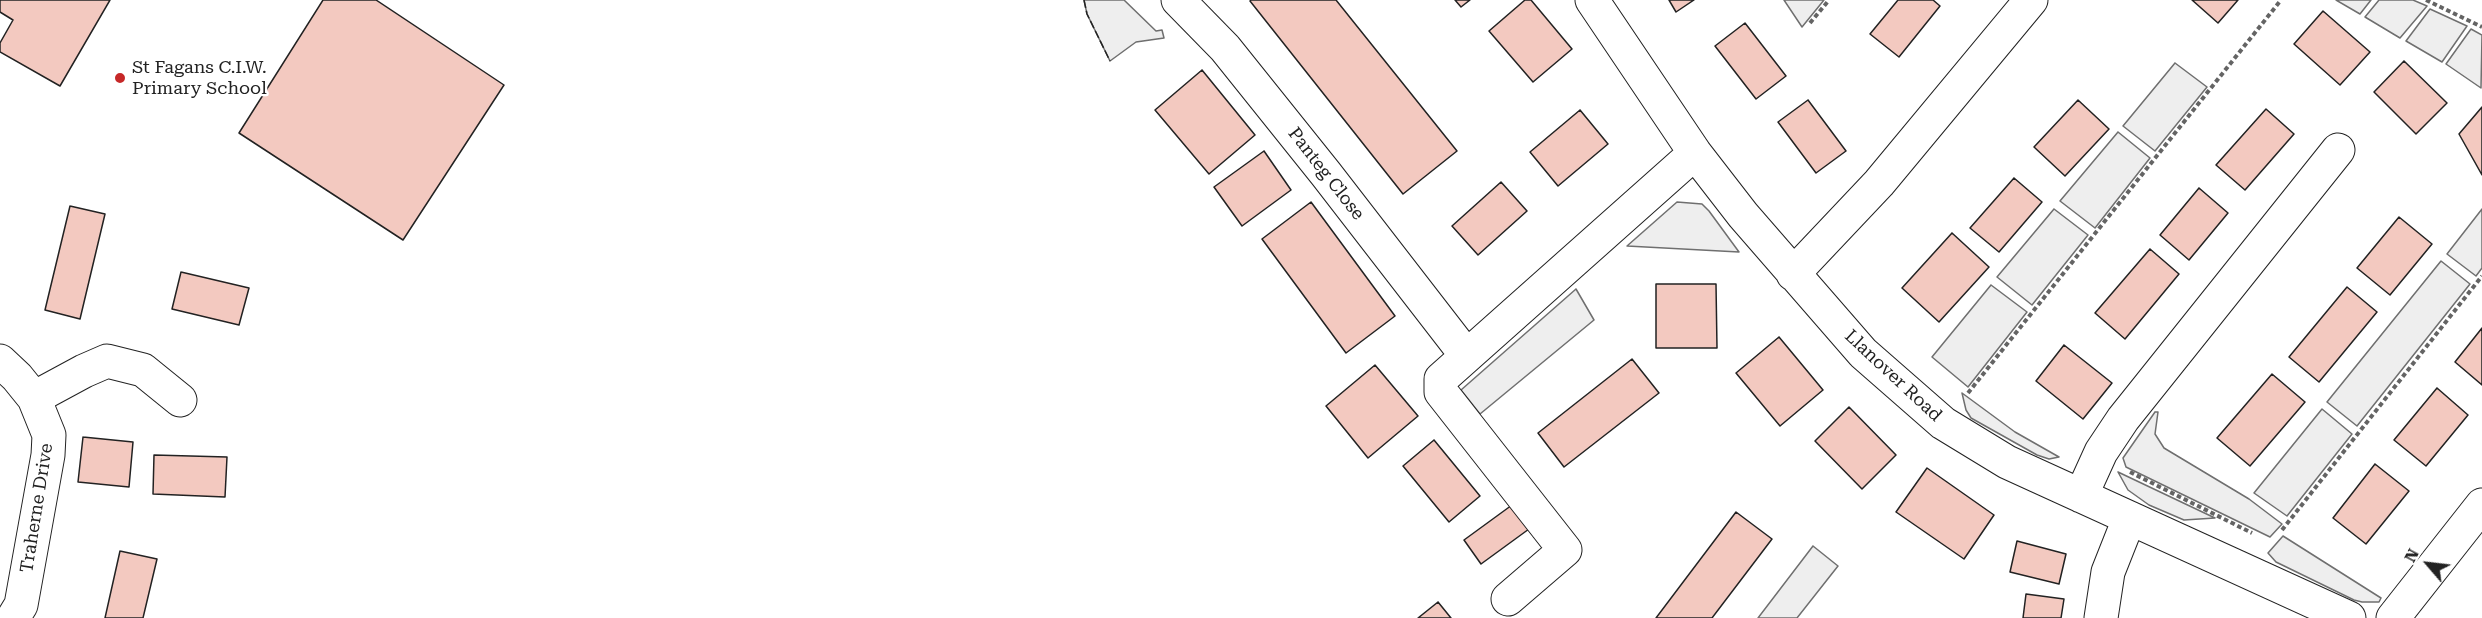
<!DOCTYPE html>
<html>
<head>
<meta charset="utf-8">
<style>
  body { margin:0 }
  #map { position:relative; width:2482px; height:618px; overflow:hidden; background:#fff; font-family:"Roboto Serif",serif }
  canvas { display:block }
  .north { position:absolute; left:2398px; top:534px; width:60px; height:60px; -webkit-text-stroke:4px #fff; paint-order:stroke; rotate:298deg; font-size:16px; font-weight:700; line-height:24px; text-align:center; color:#222 }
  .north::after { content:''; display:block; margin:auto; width:21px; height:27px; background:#222; clip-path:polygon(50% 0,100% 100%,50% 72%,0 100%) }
</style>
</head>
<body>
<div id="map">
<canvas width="2482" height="618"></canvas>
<div class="north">N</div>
</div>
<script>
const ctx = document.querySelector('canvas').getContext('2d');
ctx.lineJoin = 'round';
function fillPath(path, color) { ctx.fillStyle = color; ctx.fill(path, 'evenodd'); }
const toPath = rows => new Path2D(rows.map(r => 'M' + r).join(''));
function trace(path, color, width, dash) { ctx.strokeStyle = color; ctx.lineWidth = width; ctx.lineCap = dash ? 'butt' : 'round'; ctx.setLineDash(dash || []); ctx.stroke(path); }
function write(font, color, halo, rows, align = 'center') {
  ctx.font = font + ' "Roboto Serif",serif'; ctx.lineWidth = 4.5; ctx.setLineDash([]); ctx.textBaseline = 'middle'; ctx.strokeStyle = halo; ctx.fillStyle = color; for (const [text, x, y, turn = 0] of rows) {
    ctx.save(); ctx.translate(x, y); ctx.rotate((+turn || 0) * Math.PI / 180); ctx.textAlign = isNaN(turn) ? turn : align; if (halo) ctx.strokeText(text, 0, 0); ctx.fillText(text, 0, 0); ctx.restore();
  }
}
const green = toPath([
  [1084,0,1124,0,1156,31,1162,30,1164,38,1136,42,1110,61,1087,14,1084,0],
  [1784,0,1824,0,1802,27,1784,0],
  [2336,0,2371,0,2360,14,2336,0],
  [2379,0,2413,0,2427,6,2400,38,2365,17,2379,0],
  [2430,9,2467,26,2442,62,2406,41,2430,9],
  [2471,29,2482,35,2481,88,2446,64,2471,29],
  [2175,63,2207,87,2155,151,2123,126,2175,63],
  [2118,132,2150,158,2095,228,2060,201,2118,132],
  [1677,202,1702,204,1709,211,1739,252,1627,246,1677,202],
  [2054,209,2088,235,2032,305,1997,277,2054,209],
  [2482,209,2482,268,2476,276,2447,254,2482,209],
  [2441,261,2470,284,2357,426,2327,402,2441,261],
  [1991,285,2027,312,1968,387,1932,357,1991,285],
  [1576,289,1594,320,1480,414,1461,390,1576,289],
  [1962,393,2015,432,2059,457,2049,459,2037,455,1971,418,1966,410,1962,393],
  [2322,409,2352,434,2287,516,2254,493,2322,409],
  [2155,412,2158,412,2155,434,2164,448,2249,499,2282,524,2270,537,2126,467,2123,458,2155,412],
  [2118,472,2215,518,2184,520,2149,505,2128,490,2118,472],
  [2283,536,2381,598,2379,602,2362,602,2354,600,2276,562,2268,553,2283,536],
  [1813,546,1838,566,1797,618,1758,618,1813,546]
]);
fillPath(green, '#eee');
trace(green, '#6f6f6f', 1.5);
const building = toPath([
  [0,0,110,0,60,86,0,52,0,43,13,20,0,12,0,0],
  [323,0,376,0,504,85,403,240,239,133,323,0],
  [1251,0,1336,0,1457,151,1403,194,1250,1,1251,0],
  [1455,0,1470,0,1461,7,1455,0],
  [1525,0,1531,0,1572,49,1533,82,1489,31,1525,0],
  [1669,0,1694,0,1676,12,1669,0],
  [1898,0,1933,0,1940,6,1899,57,1870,34,1898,0],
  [2192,0,2238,0,2218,23,2192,0],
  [2323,11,2370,52,2340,85,2294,44,2323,11],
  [1745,23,1786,76,1756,99,1715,46,1745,23],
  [2404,61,2447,103,2416,134,2374,92,2404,61],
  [1202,70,1255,135,1209,174,1155,110,1202,70],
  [1808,100,1846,151,1816,173,1778,122,1808,100],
  [2078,100,2109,129,2065,176,2034,147,2078,100],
  [2482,107,2482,175,2459,134,2482,107],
  [2266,109,2294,134,2245,190,2216,165,2266,109],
  [1580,110,1608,144,1558,186,1530,152,1580,110],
  [1264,151,1291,190,1242,226,1214,187,1264,151],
  [2014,178,2042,202,1999,252,1970,228,2014,178],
  [1501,182,1527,211,1478,255,1452,226,1501,182],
  [2199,188,2228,213,2189,260,2160,235,2199,188],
  [1311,202,1395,316,1346,353,1262,239,1311,202],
  [70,206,105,214,80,319,45,310,70,206],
  [2399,217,2432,244,2390,295,2357,268,2399,217],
  [1952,233,1989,267,1939,322,1902,288,1952,233],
  [2150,249,2179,274,2125,339,2095,313,2150,249],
  [181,272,249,288,239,325,172,309,181,272],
  [1656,284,1716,284,1717,348,1656,348,1656,284],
  [2347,287,2377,312,2319,382,2289,357,2347,287],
  [2482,328,2482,385,2455,362,2482,328],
  [1779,337,1823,390,1780,426,1736,373,1779,337],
  [2064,345,2112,383,2083,419,2036,381,2064,345],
  [1632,359,1659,393,1564,467,1538,433,1632,359],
  [1375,365,1418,416,1368,458,1326,406,1375,365],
  [2272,374,2305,402,2250,466,2217,438,2272,374],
  [2437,388,2468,415,2426,466,2394,440,2437,388],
  [1849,407,1896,455,1862,489,1815,441,1849,407],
  [83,437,133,442,129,487,78,482,83,437],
  [1434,440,1480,496,1449,522,1403,466,1434,440],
  [154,455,227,457,225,497,153,494,154,455],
  [2375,464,2409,491,2366,544,2333,518,2375,464],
  [1927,468,1994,515,1964,559,1896,512,1927,468],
  [1512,505,1529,529,1481,564,1464,540,1512,505],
  [1736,512,1772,539,1712,618,1656,618,1736,512],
  [2017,541,2066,554,2059,584,2010,572,2017,541],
  [120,551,157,559,143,618,105,618,120,551],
  [2026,594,2064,599,2061,618,2023,618,2026,594],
  [1438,602,1451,618,1418,618,1438,602]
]);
fillPath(building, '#f3c9c0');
trace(building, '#222', 1.5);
const minor = toPath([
  [1178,0,1225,48,1326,174,1466,355],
  [1592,0,1695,153,1743,215,1863,353,1943,423,2007,462,2349,618],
  [1793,274,1879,183,2031,0],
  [0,361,17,377,34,398,49,435,48,455,21,605,13,618],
  [34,398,84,371,107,361,143,370,180,400],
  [2081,496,2101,452,2123,419,2338,150],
  [1508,599,1565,550,1441,392,1441,379,1695,153],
  [2101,618,2108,572,2129,519],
  [2393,618,2482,505]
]);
trace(minor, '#222', 35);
trace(toPath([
  [2426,0,2482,27],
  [1810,23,1829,0],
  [1968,393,2281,0],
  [2130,472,2252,533],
  [2282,530,2482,276]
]), '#646464', 4, [4.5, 3]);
trace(minor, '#fff', 33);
trace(toPath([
  [1084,0,1087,14,1110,61]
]), '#222', 1.5, [8, 3]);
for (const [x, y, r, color] of [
  [120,78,6,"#c62828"]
]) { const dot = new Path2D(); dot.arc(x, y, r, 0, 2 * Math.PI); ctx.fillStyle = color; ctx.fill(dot); trace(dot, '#fff', 2); }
write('18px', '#222', '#fff', [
  ["St Fagans C.I.W.",132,68],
  ["Primary School",132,89]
], 'left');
write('18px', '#222', '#fff', [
  ["Panteg Close",1326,174,52],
  ["Llanover Road",1893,376,43],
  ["Traherne Drive",37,508,-81]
]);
</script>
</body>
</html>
